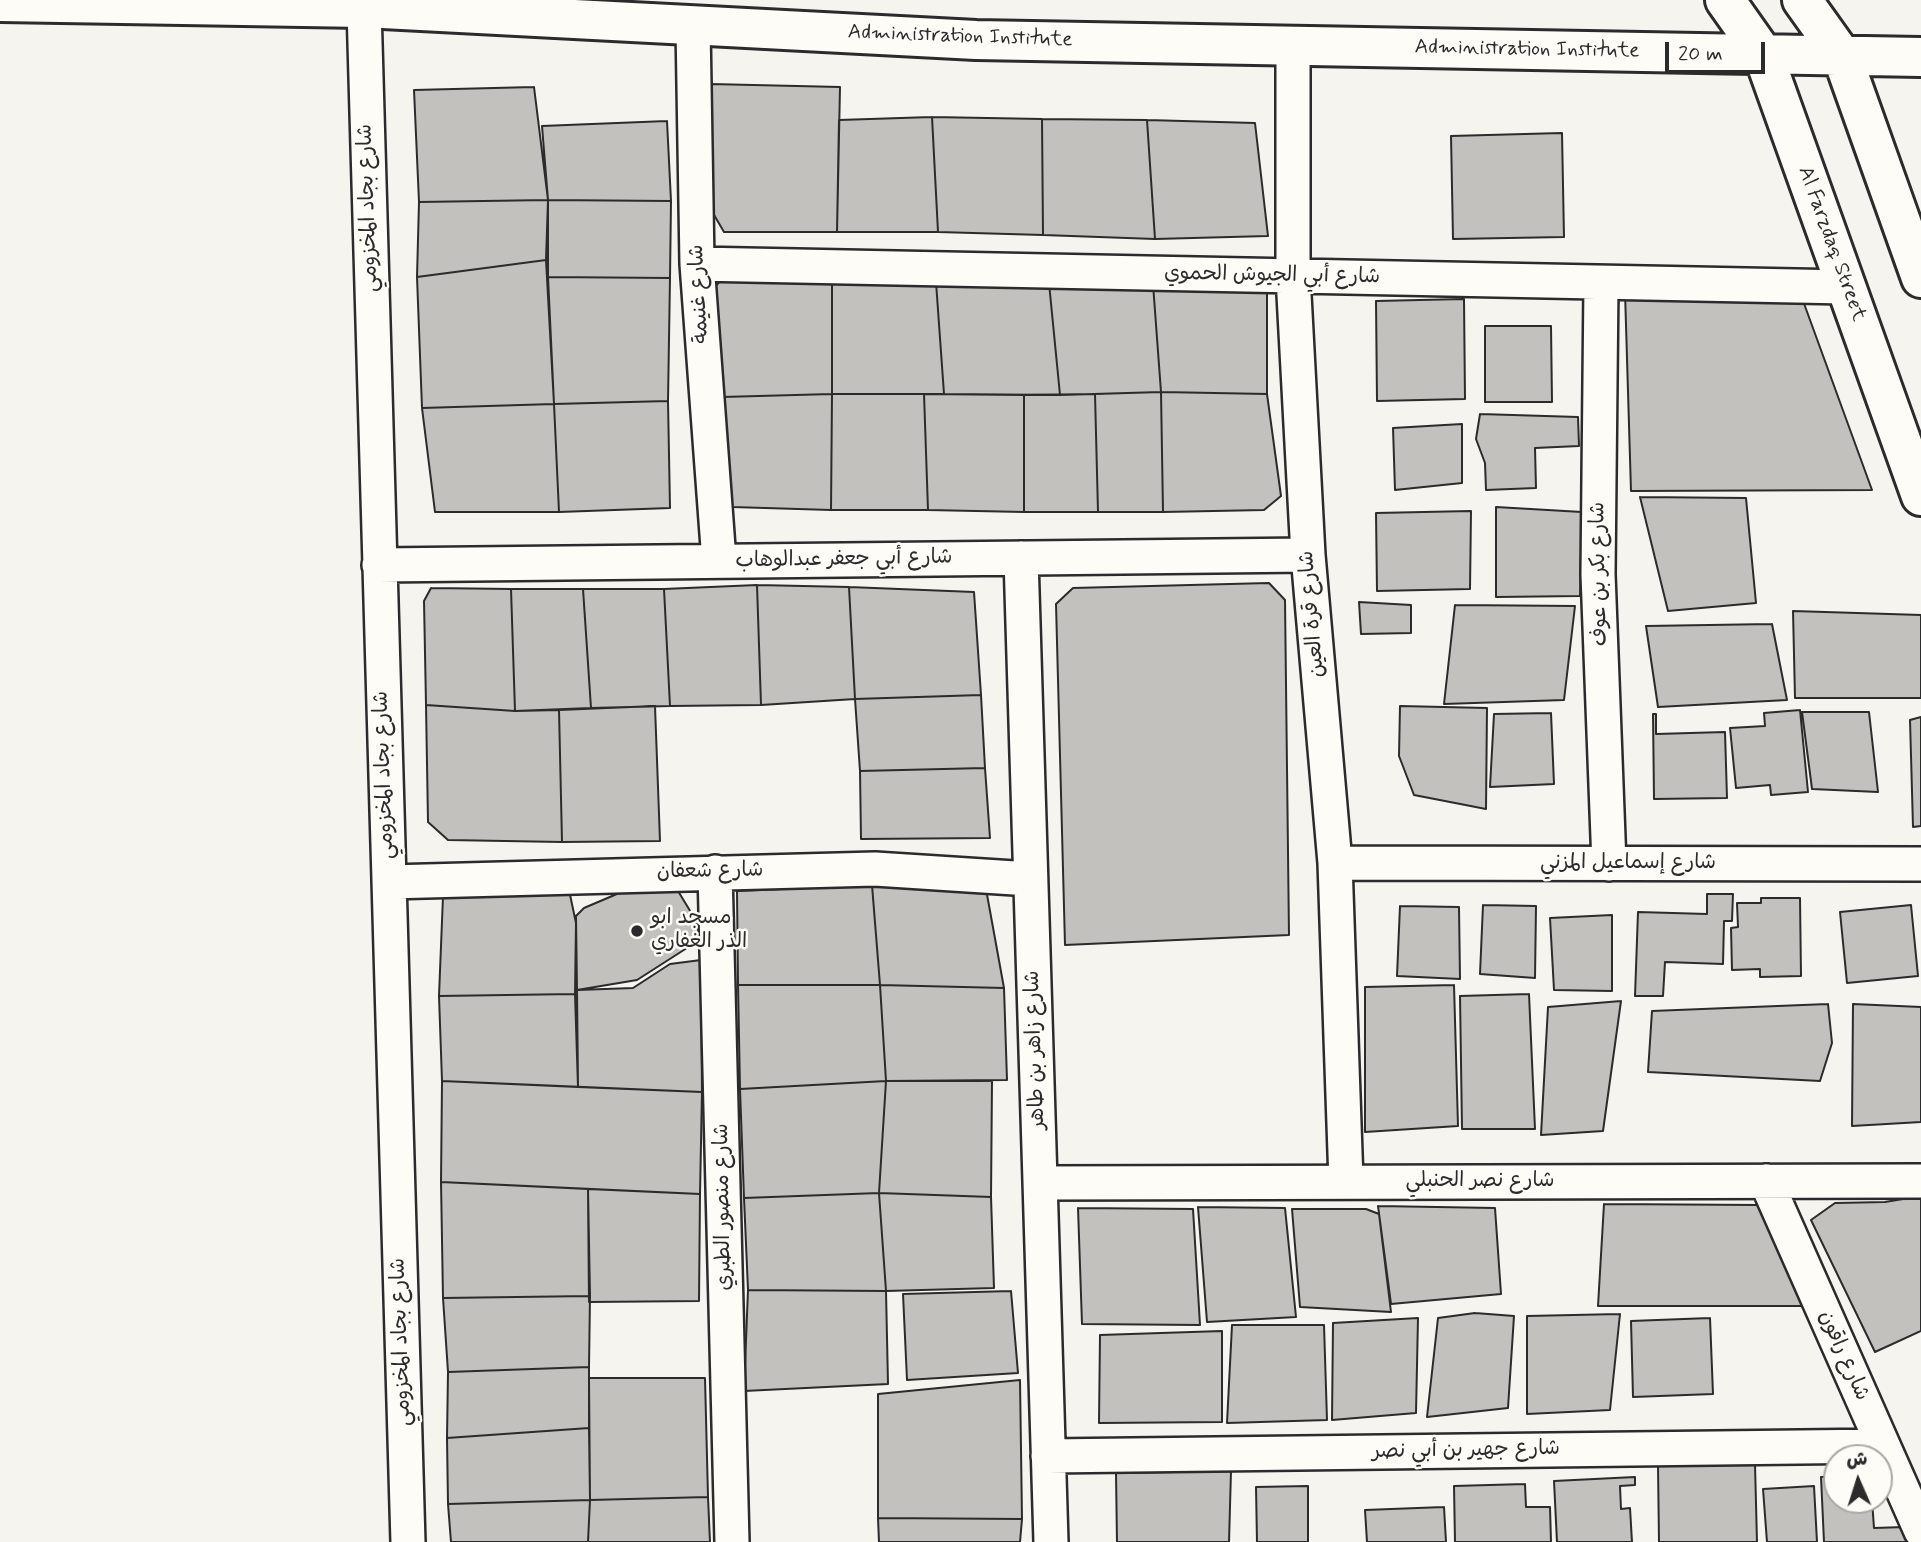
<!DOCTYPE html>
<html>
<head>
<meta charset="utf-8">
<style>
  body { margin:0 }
  #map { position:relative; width:1921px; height:1542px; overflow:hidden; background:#f5f4ef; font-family:Mynerve,"Playpen Sans Arabic",sans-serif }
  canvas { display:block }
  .north { position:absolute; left:1823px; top:1444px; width:70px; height:70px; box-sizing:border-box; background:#fdfcf7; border:2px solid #a9a8a5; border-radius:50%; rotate:357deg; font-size:19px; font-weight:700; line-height:28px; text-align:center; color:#2b2b2b }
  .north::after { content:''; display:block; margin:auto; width:24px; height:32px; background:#2b2b2b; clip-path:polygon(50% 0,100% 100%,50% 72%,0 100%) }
  .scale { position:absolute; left:1665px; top:42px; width:100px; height:32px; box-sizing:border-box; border:4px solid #2b2b2b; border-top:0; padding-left:9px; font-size:21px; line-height:24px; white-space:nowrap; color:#2b2b2b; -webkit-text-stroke:5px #fdfcf7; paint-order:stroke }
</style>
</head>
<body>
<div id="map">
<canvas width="1921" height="1542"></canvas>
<div class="north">ش</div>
<div class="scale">20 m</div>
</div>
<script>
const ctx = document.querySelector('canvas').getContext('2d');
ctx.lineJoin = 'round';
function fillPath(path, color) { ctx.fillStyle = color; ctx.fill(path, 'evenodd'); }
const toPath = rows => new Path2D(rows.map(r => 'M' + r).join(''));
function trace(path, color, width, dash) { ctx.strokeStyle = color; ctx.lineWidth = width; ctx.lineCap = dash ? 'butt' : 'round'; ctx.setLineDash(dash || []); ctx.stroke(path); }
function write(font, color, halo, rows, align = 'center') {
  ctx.font = font + ' Mynerve,"Playpen Sans Arabic",sans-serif'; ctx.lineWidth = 5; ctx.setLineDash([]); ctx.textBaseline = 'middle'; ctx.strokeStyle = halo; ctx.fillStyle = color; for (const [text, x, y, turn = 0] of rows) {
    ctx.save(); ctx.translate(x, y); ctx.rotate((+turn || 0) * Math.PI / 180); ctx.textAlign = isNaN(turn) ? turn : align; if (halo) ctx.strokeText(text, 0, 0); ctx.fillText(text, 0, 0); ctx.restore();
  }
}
const building = toPath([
  [710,84,840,87,837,232,724,232,710,208,710,84],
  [534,87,548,200,419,202,414,90,534,87],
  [932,117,1042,119,1043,235,938,232,932,117],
  [932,117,938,232,837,232,839,120,932,117],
  [1042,119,1147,120,1155,239,1043,235,1042,119],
  [1147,120,1255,123,1268,236,1155,239,1147,120],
  [667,121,671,201,548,200,542,126,667,121],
  [1562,133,1564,237,1453,239,1451,136,1562,133],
  [548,200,546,260,417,277,419,202,548,200],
  [548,200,671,201,670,278,548,277,548,200],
  [546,260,554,404,422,408,417,277,546,260],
  [725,275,832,276,832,394,722,397,715,287,725,275],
  [832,276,936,282,944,394,832,394,832,276],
  [548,277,670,278,668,401,554,404,548,277],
  [936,282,1049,283,1060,395,944,394,936,282],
  [1049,283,1153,284,1161,392,1060,395,1049,283],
  [1153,284,1267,285,1267,394,1161,392,1153,284],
  [1798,287,1872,490,1631,491,1625,292,1798,287],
  [1464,299,1465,399,1377,401,1376,301,1464,299],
  [1485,326,1551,326,1552,402,1485,402,1485,326],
  [1161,392,1267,394,1281,496,1264,510,1163,512,1161,392],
  [1161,392,1163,512,1098,512,1095,394,1161,392],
  [832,394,924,394,928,510,831,510,832,394],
  [832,394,831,510,732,507,722,397,832,394],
  [924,394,1024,395,1024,512,928,510,924,394],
  [1095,394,1098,512,1024,512,1024,395,1095,394],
  [668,401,670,508,559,512,554,404,668,401],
  [554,404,559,512,435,512,422,408,554,404],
  [1480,414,1578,417,1579,446,1535,448,1536,488,1486,490,1485,463,1476,439,1480,414],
  [1462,424,1462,483,1395,490,1393,428,1462,424],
  [1640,497,1746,498,1756,603,1668,611,1640,497],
  [1496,507,1582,512,1580,596,1496,597,1496,507],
  [1471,511,1470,589,1377,591,1376,513,1471,511],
  [1269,583,1285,600,1289,935,1065,945,1056,604,1073,588,1269,583],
  [757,585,761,705,670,706,664,589,757,585],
  [757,585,849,587,855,699,761,705,757,585],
  [849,587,974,592,981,695,855,699,849,587],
  [431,588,511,589,515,711,426,705,424,601,431,588],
  [511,589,583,589,591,708,515,711,511,589],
  [583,589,664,589,670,706,591,708,583,589],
  [1359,602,1411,605,1411,633,1361,634,1359,602],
  [1455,605,1575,606,1564,700,1444,704,1455,605],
  [1793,611,1921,615,1921,698,1795,698,1793,611],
  [1772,624,1787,700,1658,707,1646,626,1772,624],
  [981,695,985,768,860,771,855,699,981,695],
  [426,705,515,711,559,710,562,842,448,840,428,822,426,705],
  [655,706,660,841,562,842,559,710,655,706],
  [1400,706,1487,708,1486,809,1414,795,1399,756,1400,706],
  [1800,710,1808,792,1771,795,1770,785,1736,788,1730,728,1765,726,1764,713,1800,710],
  [1802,712,1869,712,1878,792,1812,789,1802,712],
  [1551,713,1554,784,1490,787,1494,714,1551,713],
  [1653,714,1656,714,1656,734,1725,732,1727,798,1654,799,1653,714],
  [1921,717,1921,826,1913,827,1910,720,1921,717],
  [985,768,990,838,861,839,860,771,985,768],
  [872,885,986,889,1004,988,880,985,872,885],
  [872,885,880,985,738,985,737,891,872,885],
  [675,886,695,919,701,939,637,980,577,990,576,916,584,908,631,888,675,886],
  [569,890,576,923,575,994,439,996,443,896,569,890],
  [1707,894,1733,894,1732,921,1724,921,1723,964,1665,962,1663,996,1635,996,1638,912,1707,914,1707,894],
  [1761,898,1800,898,1801,976,1760,977,1760,969,1732,970,1731,928,1738,927,1737,903,1761,903,1761,898],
  [1483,905,1536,906,1535,978,1480,974,1483,905],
  [1911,905,1918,976,1847,983,1840,912,1911,905],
  [1400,906,1459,907,1460,979,1397,976,1400,906],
  [1612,915,1612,991,1554,990,1550,918,1612,915],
  [701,960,702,1092,578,1087,577,990,633,988,670,964,701,960],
  [738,985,880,985,886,1081,740,1089,738,985],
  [880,985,1004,988,1007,1080,886,1081,880,985],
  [1454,985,1458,1126,1365,1132,1365,987,1454,985],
  [575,994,578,1087,442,1081,439,996,575,994],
  [1529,994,1535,1129,1462,1129,1460,996,1529,994],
  [1621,1001,1603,1131,1541,1135,1548,1007,1621,1001],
  [1828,1004,1832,1043,1820,1081,1648,1072,1652,1011,1828,1004],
  [1853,1004,1921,1007,1921,1122,1852,1126,1853,1004],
  [442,1081,702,1092,700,1194,441,1182,442,1081],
  [886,1081,992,1081,991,1197,879,1193,886,1081],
  [886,1081,879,1193,744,1198,740,1089,886,1081],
  [441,1182,588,1189,590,1296,443,1298,441,1182],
  [588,1189,700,1194,699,1301,589,1302,588,1189],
  [879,1193,886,1291,748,1290,744,1198,879,1193],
  [879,1193,991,1197,994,1288,886,1291,879,1193],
  [1921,1196,1921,1331,1875,1352,1811,1220,1835,1203,1885,1202,1921,1196],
  [1604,1204,1759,1205,1810,1306,1598,1306,1604,1204],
  [1378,1206,1495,1208,1501,1294,1391,1304,1378,1206],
  [1198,1207,1285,1208,1296,1317,1207,1322,1198,1207],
  [1078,1208,1193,1209,1200,1325,1082,1324,1078,1208],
  [1292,1209,1366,1209,1379,1214,1391,1312,1300,1307,1292,1209],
  [748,1290,886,1291,888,1384,744,1391,748,1290],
  [1011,1291,1018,1373,907,1380,903,1294,1011,1291],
  [590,1296,589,1367,448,1372,443,1298,590,1296],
  [1475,1313,1514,1316,1508,1408,1427,1417,1438,1318,1475,1313],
  [1620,1314,1610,1410,1527,1414,1527,1316,1620,1314],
  [1418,1318,1416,1413,1332,1420,1333,1323,1418,1318],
  [1710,1318,1713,1394,1633,1397,1631,1321,1710,1318],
  [1232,1325,1324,1325,1327,1420,1227,1423,1232,1325],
  [1222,1331,1222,1422,1099,1423,1100,1335,1222,1331],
  [589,1367,589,1428,447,1438,448,1372,589,1367],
  [589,1378,705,1378,708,1497,590,1500,589,1378],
  [1020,1380,1022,1519,878,1518,878,1394,1020,1380],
  [589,1428,590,1500,448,1504,447,1438,589,1428],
  [1755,1464,1757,1542,1659,1542,1658,1466,1755,1464],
  [1231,1471,1229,1542,1117,1542,1116,1473,1231,1471],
  [1837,1476,1837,1500,1872,1500,1874,1528,1905,1527,1906,1542,1824,1542,1821,1477,1837,1476],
  [1635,1477,1635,1485,1620,1486,1621,1509,1630,1508,1632,1542,1557,1542,1554,1481,1635,1477],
  [1525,1484,1526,1507,1550,1507,1551,1542,1455,1542,1454,1486,1525,1484],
  [1308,1486,1308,1542,1257,1542,1256,1487,1308,1486],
  [1814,1486,1817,1542,1767,1542,1763,1489,1814,1486],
  [708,1497,710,1542,588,1542,590,1500,708,1497],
  [590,1500,588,1542,451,1542,448,1504,590,1500],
  [1444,1507,1446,1542,1367,1542,1365,1510,1444,1507],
  [878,1518,1022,1519,1020,1542,879,1542,878,1518]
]);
fillPath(building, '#c2c1be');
trace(building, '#2b2b2b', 2);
const street = toPath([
  [364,8,408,1542],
  [693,26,697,264,719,561],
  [1293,45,1293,276,1308,555,1335,863,1346,1182],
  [697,264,1846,287],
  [1601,284,1598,574,1609,864],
  [1021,558,1051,1542],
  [379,565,1308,555],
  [1335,863,1921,864],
  [715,872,732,1542],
  [389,882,875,869,1030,879],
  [1766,1181,1921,1531],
  [1040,1183,1921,1181],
  [1048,1456,1883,1446]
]);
const secondary = toPath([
  [1725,0,1763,54,1921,496],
  [1802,0,1842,56,1921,278],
  [0,2,364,8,976,40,1921,57]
]);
trace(street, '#2b2b2b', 38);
trace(secondary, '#2b2b2b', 44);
trace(street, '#fdfcf7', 33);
trace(secondary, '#fdfcf7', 38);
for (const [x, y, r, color] of [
  [637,931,7,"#2b2b2b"]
]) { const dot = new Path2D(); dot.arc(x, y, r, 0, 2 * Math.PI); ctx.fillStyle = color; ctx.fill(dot); trace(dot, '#fdfcf7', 2.5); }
write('21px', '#2b2b2b', '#fdfcf7', [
  ["Administration Institute",960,37,2],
  ["Administration Institute",1527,50,1],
  ["شارع بجاد المخزومي",369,208,-92],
  ["Al Farzdaq Street",1831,244,70],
  ["شارع أبي الجيوش الحموي",1272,276,1],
  ["شارع غنيمة",700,294,-93],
  ["شارع أبي جعفر عبدالوهاب",844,560,-1],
  ["شارع بكر بن عوف",1600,574,-91],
  ["شارع قرة العين",1313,614,-95],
  ["شارع بجاد المخزومي",385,775,-92],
  ["شارع إسماعيل المزني",1628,864],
  ["شارع شعفان",710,872,-1],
  ["شارع زاهر بن طاهر",1036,1050,-92],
  ["شارع نصر الحنبلي",1480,1182],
  ["شارع منصور الطبري",724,1207,-91],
  ["شارع بجاد المخزومي",402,1342,-92],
  ["شارع راقون",1843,1356,66],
  ["شارع جهير بن أبي نصر",1466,1451,-1]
]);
write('21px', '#2b2b2b', '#fdfcf7', [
  ["مسجد ابو",651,919],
  ["الذر الغفاري",651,943]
], 'left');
</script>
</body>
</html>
